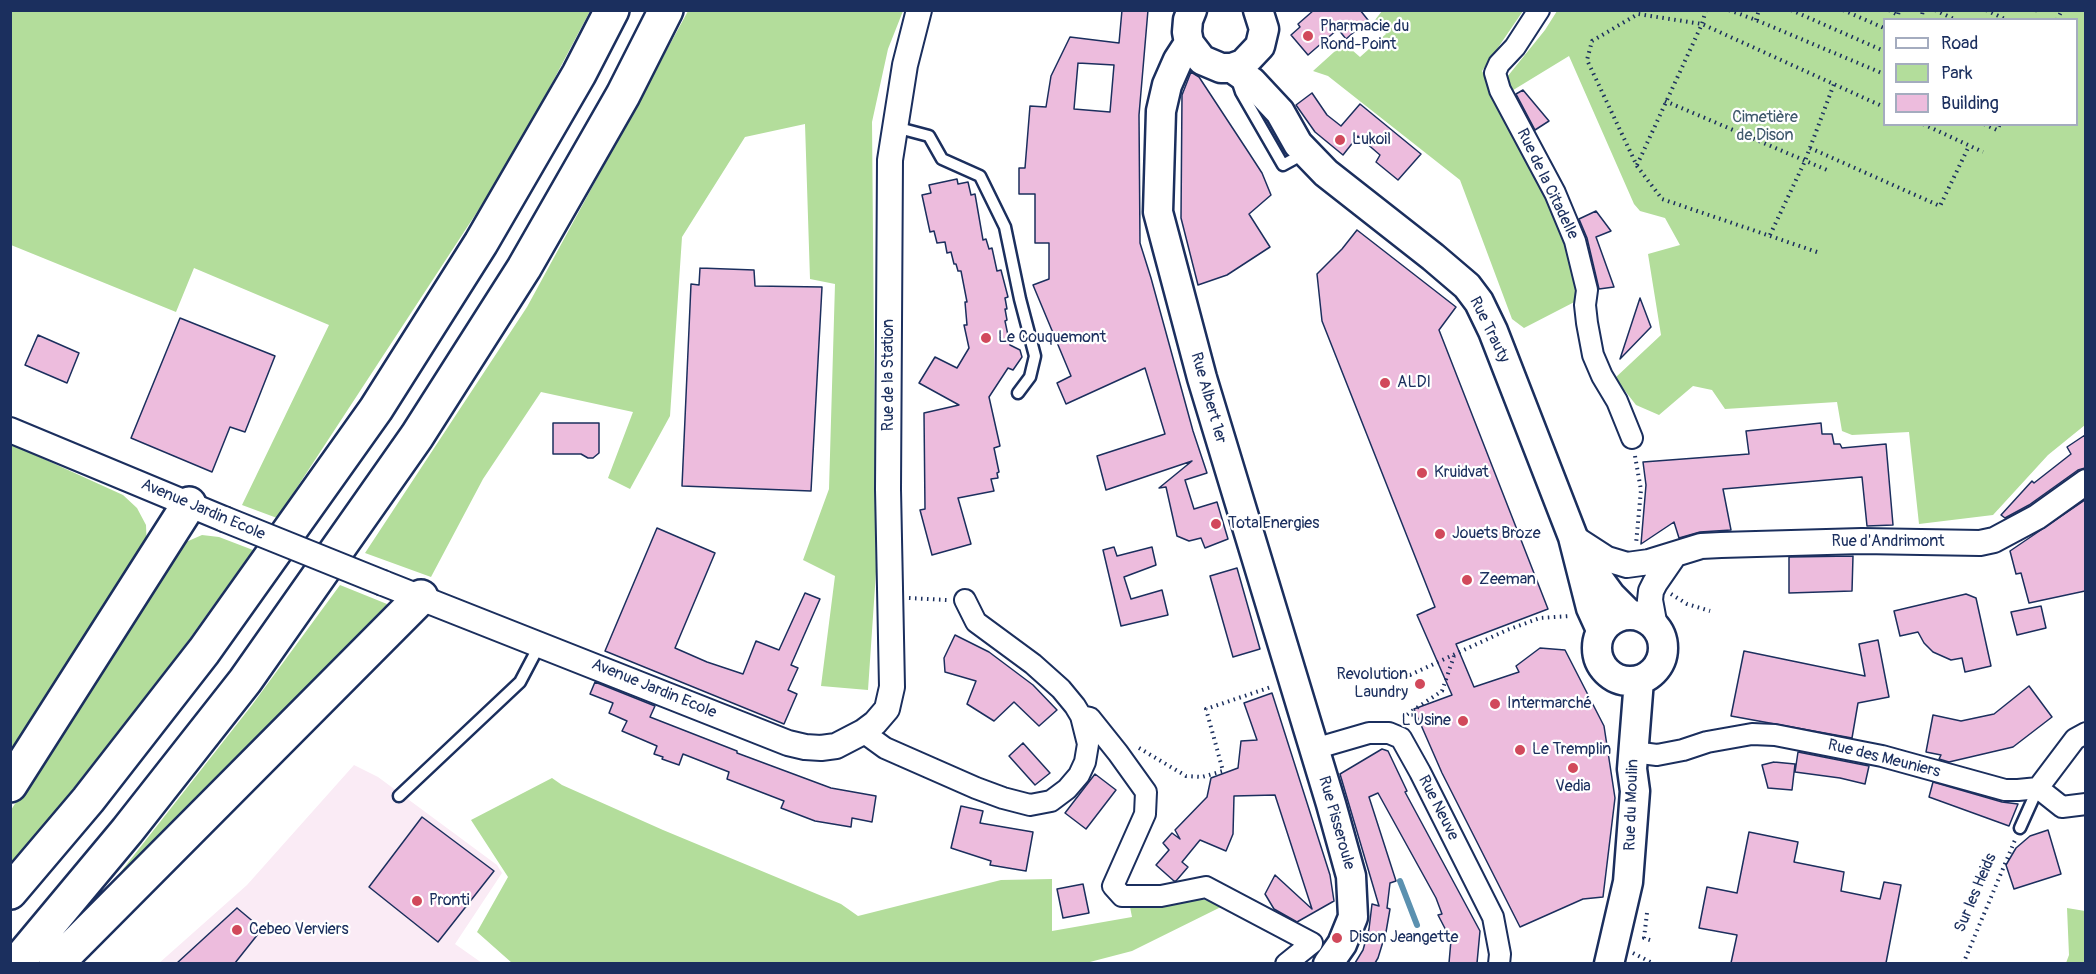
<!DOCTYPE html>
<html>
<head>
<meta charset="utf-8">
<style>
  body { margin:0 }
  #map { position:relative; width:2096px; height:974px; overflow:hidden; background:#fff; font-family:Pangolin,sans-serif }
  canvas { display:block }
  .frame { position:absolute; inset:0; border:12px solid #1b2f5e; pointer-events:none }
  .legend { position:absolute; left:1883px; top:18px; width:195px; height:108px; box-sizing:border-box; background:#fff; border:2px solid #a4acbf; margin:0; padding:8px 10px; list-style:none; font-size:18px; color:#1b2f5e }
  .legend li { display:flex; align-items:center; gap:12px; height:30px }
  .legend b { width:30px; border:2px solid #a4acbf }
</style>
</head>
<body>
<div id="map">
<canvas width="2096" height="974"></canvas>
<div class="frame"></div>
<ul class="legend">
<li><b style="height:8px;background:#fff"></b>Road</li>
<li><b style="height:16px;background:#b3dd9b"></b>Park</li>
<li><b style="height:16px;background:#edbcdd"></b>Building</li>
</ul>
</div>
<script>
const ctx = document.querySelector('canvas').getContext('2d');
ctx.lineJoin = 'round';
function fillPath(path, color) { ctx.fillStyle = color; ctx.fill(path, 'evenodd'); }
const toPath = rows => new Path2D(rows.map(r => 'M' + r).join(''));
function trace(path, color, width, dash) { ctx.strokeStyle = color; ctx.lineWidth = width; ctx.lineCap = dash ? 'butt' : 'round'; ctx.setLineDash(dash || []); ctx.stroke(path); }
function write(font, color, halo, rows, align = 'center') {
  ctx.font = font + ' Pangolin,sans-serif'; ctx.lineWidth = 4.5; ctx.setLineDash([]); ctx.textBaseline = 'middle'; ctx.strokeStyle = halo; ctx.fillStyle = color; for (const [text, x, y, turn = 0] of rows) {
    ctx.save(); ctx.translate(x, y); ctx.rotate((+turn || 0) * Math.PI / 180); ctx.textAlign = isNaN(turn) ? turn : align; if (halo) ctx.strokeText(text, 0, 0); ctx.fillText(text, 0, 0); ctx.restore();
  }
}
fillPath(toPath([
  [354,765,378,777,497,865,502,873,455,944,482,963,158,964,247,885]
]), '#faebf5');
fillPath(toPath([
  [10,11,590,11,513,157,277,518,242,505,329,325,194,268,176,312,11,245],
  [688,11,903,11,888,49,872,122,876,572,868,690,821,686,835,576,803,560,829,489,835,284,810,279,805,124,745,137,682,237,670,416,630,489,608,478,633,412,541,392,483,479,431,577,365,553,527,307],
  [1382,11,1523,11,1482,71,1550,195,1586,296,1524,328,1512,319,1460,180,1328,76,1313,71,1344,43,1360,57,1386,34,1375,20],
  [1557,11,2085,11,2085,425,2048,455,1993,515,1919,524,1909,432,1852,435,1842,431,1837,402,1725,409,1712,390,1693,386,1659,415,1636,405,1615,378,1661,335,1648,254,1680,245,1665,218,1640,211,1634,204,1569,56,1510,92,1503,82,1545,30],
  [1884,20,2076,20,2076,124,1884,124],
  [11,444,123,495,137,508,146,525,147,550,11,760],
  [202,535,219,537,253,550,185,645,52,816,11,864,11,810,171,560,186,542],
  [340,585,387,604,383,617,105,892,252,705],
  [552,778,562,785,663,830,841,904,858,916,1001,880,1052,879,1052,931,1132,917,1130,907,1148,903,1199,899,1227,904,1132,951,1086,963,512,963,477,932,508,877,471,820],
  [2067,908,2085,911,2085,963,2066,963,2069,955]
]), '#b3dd9b');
trace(toPath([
  [1400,881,1417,925]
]), '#5b91b0', 6);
const building = toPath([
  [1122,10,1148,10,1139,115,1140,243,1151,278,1193,431,1207,473,1185,480,1194,509,1217,502,1228,539,1205,548,1201,538,1189,541,1177,536,1166,487,1159,488,1192,461,1106,490,1097,456,1165,434,1145,368,1066,404,1057,383,1071,376,1033,285,1049,279,1049,243,1035,243,1035,194,1019,194,1019,168,1025,168,1030,106,1046,107,1051,76,1070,37,1119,43,1122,10],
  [1078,63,1114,65,1110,112,1074,109,1078,63],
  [1314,10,1360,10,1368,20,1346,39,1338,29,1308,55,1291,35,1300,27,1298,24,1314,10],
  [1191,72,1199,77,1249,153,1262,173,1271,195,1249,214,1270,247,1227,275,1198,285,1181,218,1182,95,1191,72],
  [1523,90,1549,121,1535,130,1516,94,1523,90],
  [1312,93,1327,115,1341,126,1360,104,1421,154,1398,180,1376,162,1380,155,1358,136,1343,155,1315,132,1296,105,1312,93],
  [957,179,958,184,968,182,971,195,975,194,983,240,986,239,989,249,992,248,997,271,1001,270,1008,297,1005,298,1007,309,1005,309,1007,320,1005,321,1010,345,1020,350,1022,357,1013,370,1008,368,989,397,1000,446,994,448,999,472,997,473,998,478,991,479,994,491,958,498,971,544,932,555,920,510,925,509,924,413,959,405,919,383,935,357,957,368,969,348,964,325,967,325,965,302,967,302,961,271,958,271,956,264,954,264,951,252,947,253,945,242,937,243,934,231,930,232,922,195,931,193,929,185,957,179],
  [1596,211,1611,231,1596,237,1614,287,1599,289,1587,238,1579,219,1596,211],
  [1357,230,1456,307,1439,330,1548,609,1456,644,1474,687,1519,672,1516,666,1540,648,1565,650,1604,726,1615,798,1603,897,1583,899,1520,927,1442,773,1414,709,1452,695,1417,615,1435,607,1322,321,1317,274,1342,249,1357,230],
  [700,268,754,270,755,286,822,287,811,491,682,486,691,284,699,285,700,268],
  [1640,298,1651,327,1620,359,1640,298],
  [180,318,275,356,245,432,230,427,212,472,131,438,180,318],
  [38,335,79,353,67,383,25,365,38,335],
  [553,423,599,423,599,453,593,458,588,458,581,454,553,454,553,423],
  [1821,423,1822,434,1832,434,1834,444,1840,444,1842,448,1886,444,1893,525,1867,526,1862,477,1723,489,1731,530,1700,532,1679,538,1674,522,1641,544,1646,485,1643,462,1749,454,1746,431,1821,423],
  [2085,435,2085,468,2078,470,2029,505,2005,518,2001,515,2032,481,2034,483,2071,454,2067,447,2085,435],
  [2085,500,2085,591,2029,603,2021,573,2016,574,2010,551,2085,500],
  [657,528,715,553,675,648,707,662,743,674,756,641,779,650,805,593,820,599,791,665,798,668,788,690,797,694,784,724,605,651,657,528],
  [1114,547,1117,556,1152,547,1156,565,1124,577,1131,599,1162,590,1168,615,1121,626,1103,550,1114,547],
  [1853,556,1852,591,1789,593,1789,557,1853,556],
  [1237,568,1260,649,1233,657,1210,576,1237,568],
  [1966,594,1976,598,1991,666,1965,672,1962,658,1951,660,1933,652,1924,643,1918,632,1900,636,1894,611,1966,594],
  [2041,606,2046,628,2017,635,2011,612,2041,606],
  [955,635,989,652,1033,685,1057,710,1039,726,1014,702,994,721,967,704,976,681,945,672,944,658,955,635],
  [1878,640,1889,697,1858,703,1852,738,1731,716,1744,651,1865,676,1859,644,1878,640],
  [595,682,655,706,650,717,737,751,737,753,831,788,876,796,872,822,852,818,851,827,815,821,781,808,784,801,727,779,729,772,683,754,679,765,662,759,663,757,654,754,657,746,622,731,627,721,609,713,613,703,590,694,595,682],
  [2029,686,2052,717,2013,747,1949,762,1939,759,1941,755,1926,752,1933,715,1961,721,1994,714,2029,686],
  [1272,693,1330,875,1334,901,1297,922,1274,909,1265,894,1275,875,1312,909,1275,795,1234,796,1233,834,1226,851,1200,840,1182,862,1188,867,1176,881,1174,881,1156,865,1169,850,1163,843,1172,833,1180,839,1175,830,1207,797,1211,778,1238,768,1241,741,1257,740,1244,703,1272,693],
  [1023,743,1050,773,1035,785,1009,756,1023,743],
  [1382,749,1388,751,1407,791,1405,792,1480,931,1477,963,1449,963,1451,940,1438,915,1442,914,1436,898,1378,793,1369,797,1396,881,1390,883,1387,908,1390,909,1386,932,1378,958,1375,963,1355,963,1363,950,1369,929,1372,904,1379,906,1340,774,1382,749],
  [1798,752,1869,766,1865,784,1840,778,1795,772,1798,752],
  [1774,762,1795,764,1792,790,1768,788,1762,765,1774,762],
  [1095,774,1116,790,1086,829,1065,813,1095,774],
  [1933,782,2002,802,2018,804,2009,826,1929,797,1933,782],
  [961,806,983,811,980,823,1033,832,1026,871,990,865,991,861,951,848,961,806],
  [422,817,494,871,438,942,369,887,422,817],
  [2048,830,2061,874,2014,889,2006,865,2016,848,2030,836,2048,830],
  [1749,832,1798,842,1794,862,1844,872,1841,891,1880,899,1884,882,1901,885,1886,963,1731,963,1737,935,1699,928,1707,887,1737,893,1749,832],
  [1083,884,1089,913,1063,918,1057,889,1083,884],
  [237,908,262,929,235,963,177,963,237,908]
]);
fillPath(building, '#edbcdd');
trace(building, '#1b2f5e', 1.5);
const service = toPath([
  [1237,80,1241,92,1283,165,1305,153],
  [895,127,929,136,942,159,980,176,1005,227,1020,299,1035,356,1030,377,1018,393],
  [399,796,520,682,540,644],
  [2020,828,2038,788]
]);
const minor = toPath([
  [1539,10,1515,47,1499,64,1495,73,1500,90,1555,193,1575,241,1587,290,1585,305,1587,323,1593,355,1602,376,1617,401,1632,438],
  [1081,716,1090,718,1118,753,1146,792,1145,814,1113,886,1122,896,1161,896,1206,887,1312,943,1286,964],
  [863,732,885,748,976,788,1003,798,1030,805,1051,801,1067,789,1079,775,1085,762,1088,744,1081,716,1075,706,1061,689,1033,664,976,622,965,600],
  [1314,749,1369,733,1389,733,1401,738,1420,772,1493,917,1500,954,1499,964],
  [1633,752,1657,755,1683,750,1707,742,1752,734,1775,735,1882,756,2005,790,2018,790,2038,788,2075,739,2086,733],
  [2038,788,2062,807,2086,804]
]);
const tertiary = toPath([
  [10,430,224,519],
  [1573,537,1607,559,1627,565,1649,562,1701,546,1721,545,1862,541,1980,543,1994,540,2037,517,2086,482],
  [383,583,788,743,805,747,821,748,836,746,863,732,875,723,887,709,892,687,888,489,890,160,905,65,919,10],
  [1655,627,1650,600,1651,591,1655,583,1675,554]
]);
const secondary = toPath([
  [1192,10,1188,20,1187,32,1189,43,1202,60,1221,68,1232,68,1243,64,1260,46,1264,29,1258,10],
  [1189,43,1178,60,1167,85,1161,111,1158,212,1202,378,1331,804,1351,876,1353,917,1342,944,1328,964],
  [1232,68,1252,82,1280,112,1298,144,1326,173,1433,257,1467,286,1479,302,1493,331,1573,537,1591,608,1601,630],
  [1584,559,1611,596,1630,615],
  '1597 648a33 33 0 1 1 66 0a33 33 0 1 1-66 0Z',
  [1609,964,1628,882,1635,791,1632,769,1639,680]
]);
const motorway = toPath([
  [10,785,189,504],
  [10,892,88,800,204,651,376,409,481,243,579,74,612,10],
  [16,964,127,831,245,681,417,436,524,268,623,95,666,10],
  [56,964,421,597]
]);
trace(service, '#1b2f5e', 15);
trace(minor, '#1b2f5e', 24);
trace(tertiary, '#1b2f5e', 28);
trace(secondary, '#1b2f5e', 33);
trace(motorway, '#1b2f5e', 38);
trace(toPath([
  [1729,10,1756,20,1884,74],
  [1791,10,1884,51],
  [1843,10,1884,28],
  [1889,10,1898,15],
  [1935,10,1956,20],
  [1986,10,2007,20],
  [2036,10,2039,12],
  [1756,20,1759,10],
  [1897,20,1899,10],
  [1921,20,1923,10],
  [2057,20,2062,10],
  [1665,101,1827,170],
  [1923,124,1983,152],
  [1984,124,1997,130,2000,124],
  [1810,148,1940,206,1969,146],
  [1637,165,1702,24,1706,10],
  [1770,235,1805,161,1834,84],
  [1817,252,1662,199,1637,166,1587,60,1592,41,1638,14,1702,24,1884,107],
  [1635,456,1641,490,1636,544],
  [1671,594,1687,604,1710,611],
  [909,598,947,600],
  [1392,673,1410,675,1507,630,1540,618,1570,616],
  [1403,719,1409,713,1442,691,1454,656],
  [1139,748,1186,776,1202,777,1223,771,1206,709,1271,687],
  [1647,913,1644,938,1650,940],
  [1633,953,1654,964],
  [1963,964,2015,840]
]), '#1b2f5e', 4, [1.5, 4.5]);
trace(service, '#fff', 10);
trace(minor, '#fff', 20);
trace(tertiary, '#fff', 24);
trace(secondary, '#fff', 28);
trace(motorway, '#fff', 33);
const tertiaryBridge = toPath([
  [224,519,383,583]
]);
trace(tertiaryBridge, '#1b2f5e', 28, []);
trace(tertiaryBridge, '#fff', 24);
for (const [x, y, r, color] of [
  [1308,36,6,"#d1495b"],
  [1340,140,6,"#d1495b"],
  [986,338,6,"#d1495b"],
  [1385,383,6,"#d1495b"],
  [1422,473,6,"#d1495b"],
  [1216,524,6,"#d1495b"],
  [1440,534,6,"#d1495b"],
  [1467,580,6,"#d1495b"],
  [1420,684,6,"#d1495b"],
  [1495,704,6,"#d1495b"],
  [1463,721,6,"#d1495b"],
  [1520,750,6,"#d1495b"],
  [1573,768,6,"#d1495b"],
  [417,901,6,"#d1495b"],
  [237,930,6,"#d1495b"],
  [1337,938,6,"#d1495b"]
]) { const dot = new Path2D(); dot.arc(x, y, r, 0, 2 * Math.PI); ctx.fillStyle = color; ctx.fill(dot); trace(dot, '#fff', 2); }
write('16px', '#1b2f5e', '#fff', [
  ["Pharmacie du",1320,27],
  ["Rond-Point",1320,45],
  ["Lukoil",1352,140],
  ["Le Couquemont",998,338],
  ["ALDI",1397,383],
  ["Kruidvat",1434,473],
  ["TotalEnergies",1228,524],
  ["Jouets Broze",1452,534],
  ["Zeeman",1479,580],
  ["Revolution",1408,675,"right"],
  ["Laundry",1408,693,"right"],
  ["Intermarché",1507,704],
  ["L'Usine",1451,721,"right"],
  ["Le Tremplin",1532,750],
  ["Vedia",1573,787,"center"],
  ["Pronti",429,901],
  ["Cebeo Verviers",249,930],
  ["Dison Jeangette",1349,938]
], 'left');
write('16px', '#415a6d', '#fff', [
  ["Cimetière",1765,118],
  ["de Dison",1765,136]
]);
write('16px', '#1b2f5e', '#fff', [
  ["Rue de la Citadelle",1547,184,64],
  ["Rue Trauty",1489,330,64],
  ["Rue de la Station",889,375,-90],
  ["Rue Albert 1er",1208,398,74],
  ["Avenue Jardin Ecole",203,510,23],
  ["Rue d'Andrimont",1888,542],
  ["Avenue Jardin Ecole",654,689,22],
  ["Rue des Meuniers",1884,759,14],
  ["Rue du Moulin",1632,805,-88],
  ["Rue Neuve",1438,808,63],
  ["Rue Pisseroule",1336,823,74],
  ["Sur les Heids",1976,893,-67]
]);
</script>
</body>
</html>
